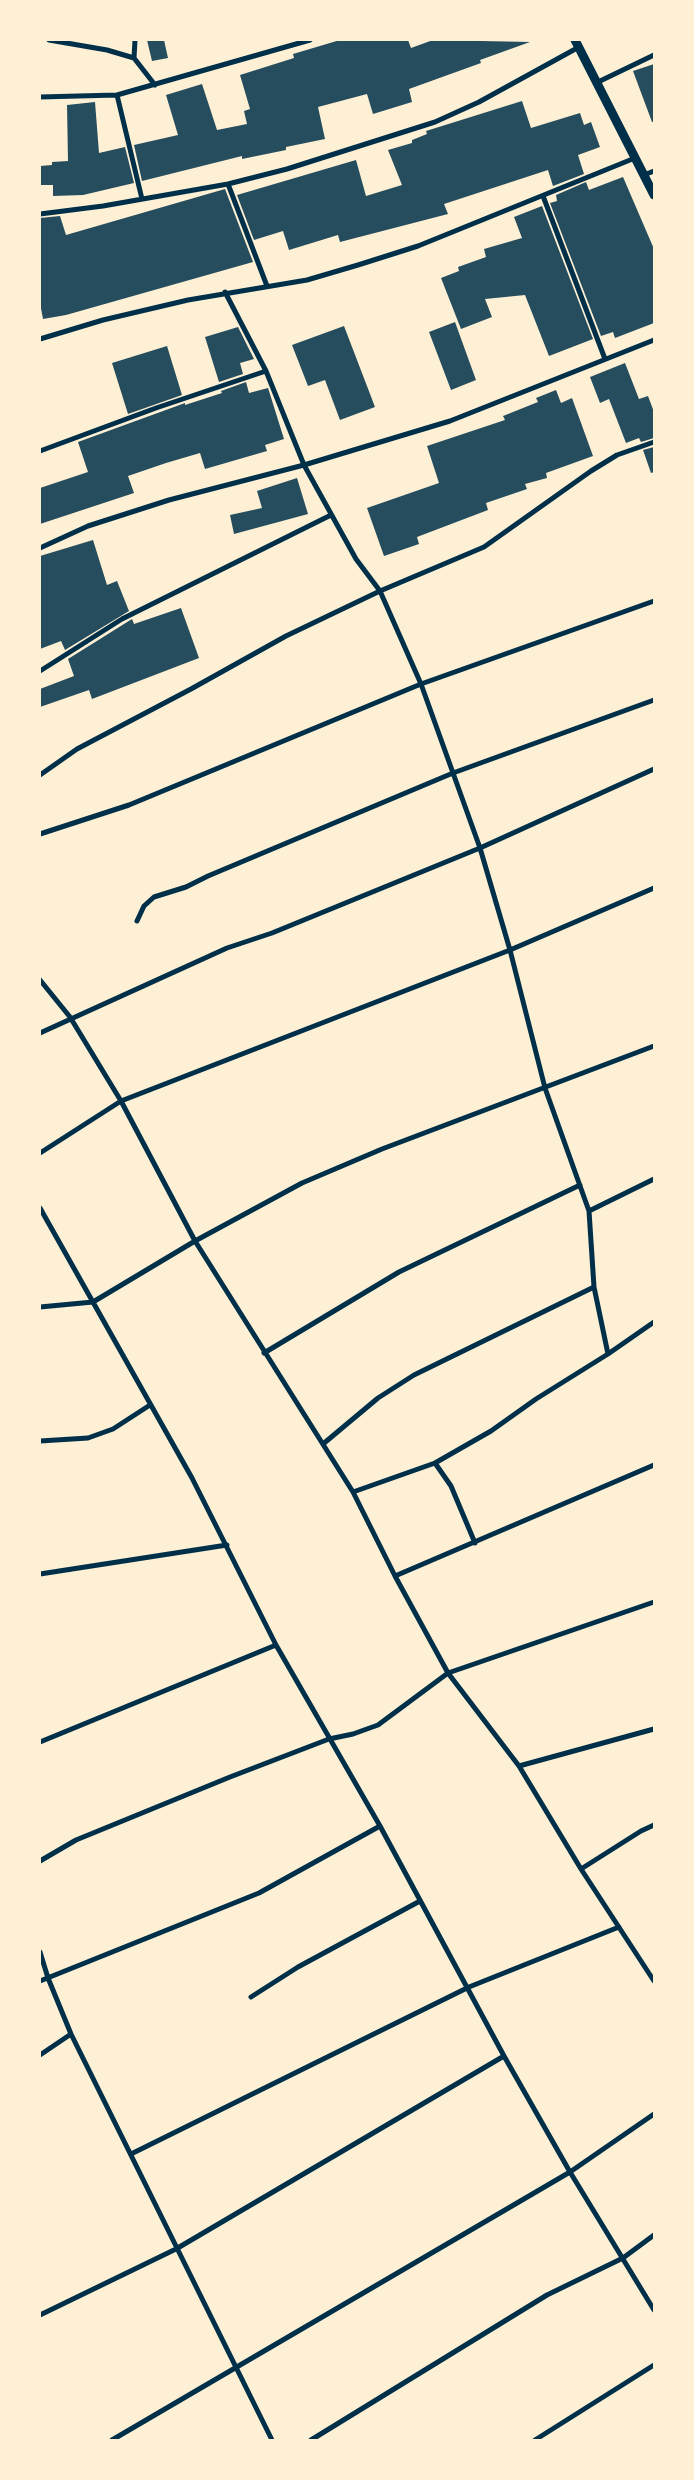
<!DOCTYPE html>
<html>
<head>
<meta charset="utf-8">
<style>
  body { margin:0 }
  #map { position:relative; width:694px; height:2480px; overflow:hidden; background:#fdf0d5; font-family:Barlow,sans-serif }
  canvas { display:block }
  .frame { position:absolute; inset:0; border:41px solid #fdf0d5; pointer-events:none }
</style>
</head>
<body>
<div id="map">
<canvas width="694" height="2480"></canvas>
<div class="frame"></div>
</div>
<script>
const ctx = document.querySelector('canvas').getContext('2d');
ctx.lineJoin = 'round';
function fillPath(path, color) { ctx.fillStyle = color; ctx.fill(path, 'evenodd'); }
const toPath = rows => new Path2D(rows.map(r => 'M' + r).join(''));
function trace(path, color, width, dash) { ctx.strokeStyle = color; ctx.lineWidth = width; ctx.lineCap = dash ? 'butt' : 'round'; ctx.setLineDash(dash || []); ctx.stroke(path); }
fillPath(toPath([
  [147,40,164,40,168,58,152,61],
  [340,40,408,40,411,48,433,40,530,42,480,60,481,63,409,89,412,102,373,114,367,94,318,107,325,139,286,147,286,150,242,159,242,156,142,181,134,145,178,135,166,95,202,84,217,130,247,124,244,111,250,109,240,75,294,58,293,54],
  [654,64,654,122,652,122,633,71],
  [522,101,531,128,580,113,584,125,591,122,600,147,578,155,584,174,553,186,548,170,444,204,448,214,340,242,338,235,289,250,283,231,254,240,237,195,356,160,366,196,402,185,388,150,412,143,412,140,427,134,426,131],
  [95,102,99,153,125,147,134,183,83,195,53,196,53,185,40,185,40,166,52,165,52,162,68,161,67,105],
  [623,177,654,249,654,323,615,338,613,332,601,336,550,203,557,201,556,195,586,182,589,190],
  [225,189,253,262,66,315,43,319,40,303,40,218,60,216,66,235],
  [542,206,593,339,549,356,525,295,485,299,492,317,461,329,441,278,459,271,458,267,486,257,484,249,522,238,514,217],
  [455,322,476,380,451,390,429,332],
  [344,326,375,407,340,420,325,380,308,386,292,345],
  [238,327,254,359,240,363,243,374,219,382,205,337],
  [167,346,182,395,128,414,112,363],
  [625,363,639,399,648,396,654,412,654,438,641,442,639,438,626,443,609,399,600,403,590,377],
  [246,382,249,393,268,388,269,391,284,439,265,445,267,451,205,469,200,453,166,463,128,476,134,493,40,524,40,488,88,472,78,442,185,403,185,405,222,393,221,391],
  [556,390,561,403,572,398,593,456,546,473,547,478,525,484,527,489,486,503,488,510,417,537,419,544,384,556,367,508,439,483,427,446,505,420,503,416,538,402,536,398],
  [654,447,654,472,651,473,643,450],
  [297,478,308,514,234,534,230,515,262,508,257,491],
  [93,540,107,585,117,581,129,611,65,650,61,641,40,649,40,556],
  [181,608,199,658,92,699,89,690,40,707,40,689,74,676,68,659,132,619,134,624]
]), '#264d5e');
trace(toPath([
  [49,40,107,50,134,58,155,85],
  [134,58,135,40],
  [598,82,654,55],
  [117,95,142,199],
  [40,97,117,95,310,40],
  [644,175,654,171],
  [228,184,267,286],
  [543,196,605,359],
  [40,214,103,206,228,184,287,169,435,122,479,102,579,47],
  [225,292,266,371,304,465,356,559,380,591,421,684,480,848,510,950,545,1088,589,1211,594,1287,608,1354],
  [40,339,103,320,188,300,307,280,358,265,418,246,635,158],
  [40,451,156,408,266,371],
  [40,548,88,526,169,500,304,465,450,421,654,340],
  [40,671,122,619,331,515],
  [40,775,77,749,191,689,286,636,380,591,484,547,591,471,617,455,654,442],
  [40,834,129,805,421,684,654,601],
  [137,921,144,906,154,897,186,887,208,876,453,773,654,700],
  [40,980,70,1017,121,1101,195,1241,353,1492,395,1576,448,1673,519,1766,581,1869,654,1981],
  [40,1033,227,948,272,933,480,848,654,769],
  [40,1153,121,1101,510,950,654,888],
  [40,1208,192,1478,276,1645,380,1826,504,2056,570,2172,654,2310],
  [589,1211,654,1179],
  [40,1307,93,1302,195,1241,302,1183,382,1149,654,1046],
  [264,1353,399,1272,580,1185],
  [40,1441,88,1438,113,1429,150,1405],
  [323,1444,378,1398,414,1375,594,1287],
  [435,1463,451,1486,475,1543],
  [353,1492,435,1463,491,1431,536,1399,608,1354,654,1322],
  [40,1574,227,1545],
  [395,1576,654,1465],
  [40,1742,276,1645],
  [519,1766,654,1729],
  [40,1861,76,1840,230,1777,329,1739,353,1734,378,1725,448,1673,654,1602],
  [581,1869,641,1831,654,1825],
  [40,1952,48,1978,71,2034,272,2440],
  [40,1981,259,1893,380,1826],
  [251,1997,298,1967,420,1901],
  [40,2055,71,2034],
  [131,2154,469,1987,619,1927],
  [40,2315,176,2249,504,2056],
  [112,2440,570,2172,654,2114],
  [311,2440,547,2295,623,2258,654,2235],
  [535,2440,654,2365]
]), '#003049', 5);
trace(toPath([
  [575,40,654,195]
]), '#003049', 9);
</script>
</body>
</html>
